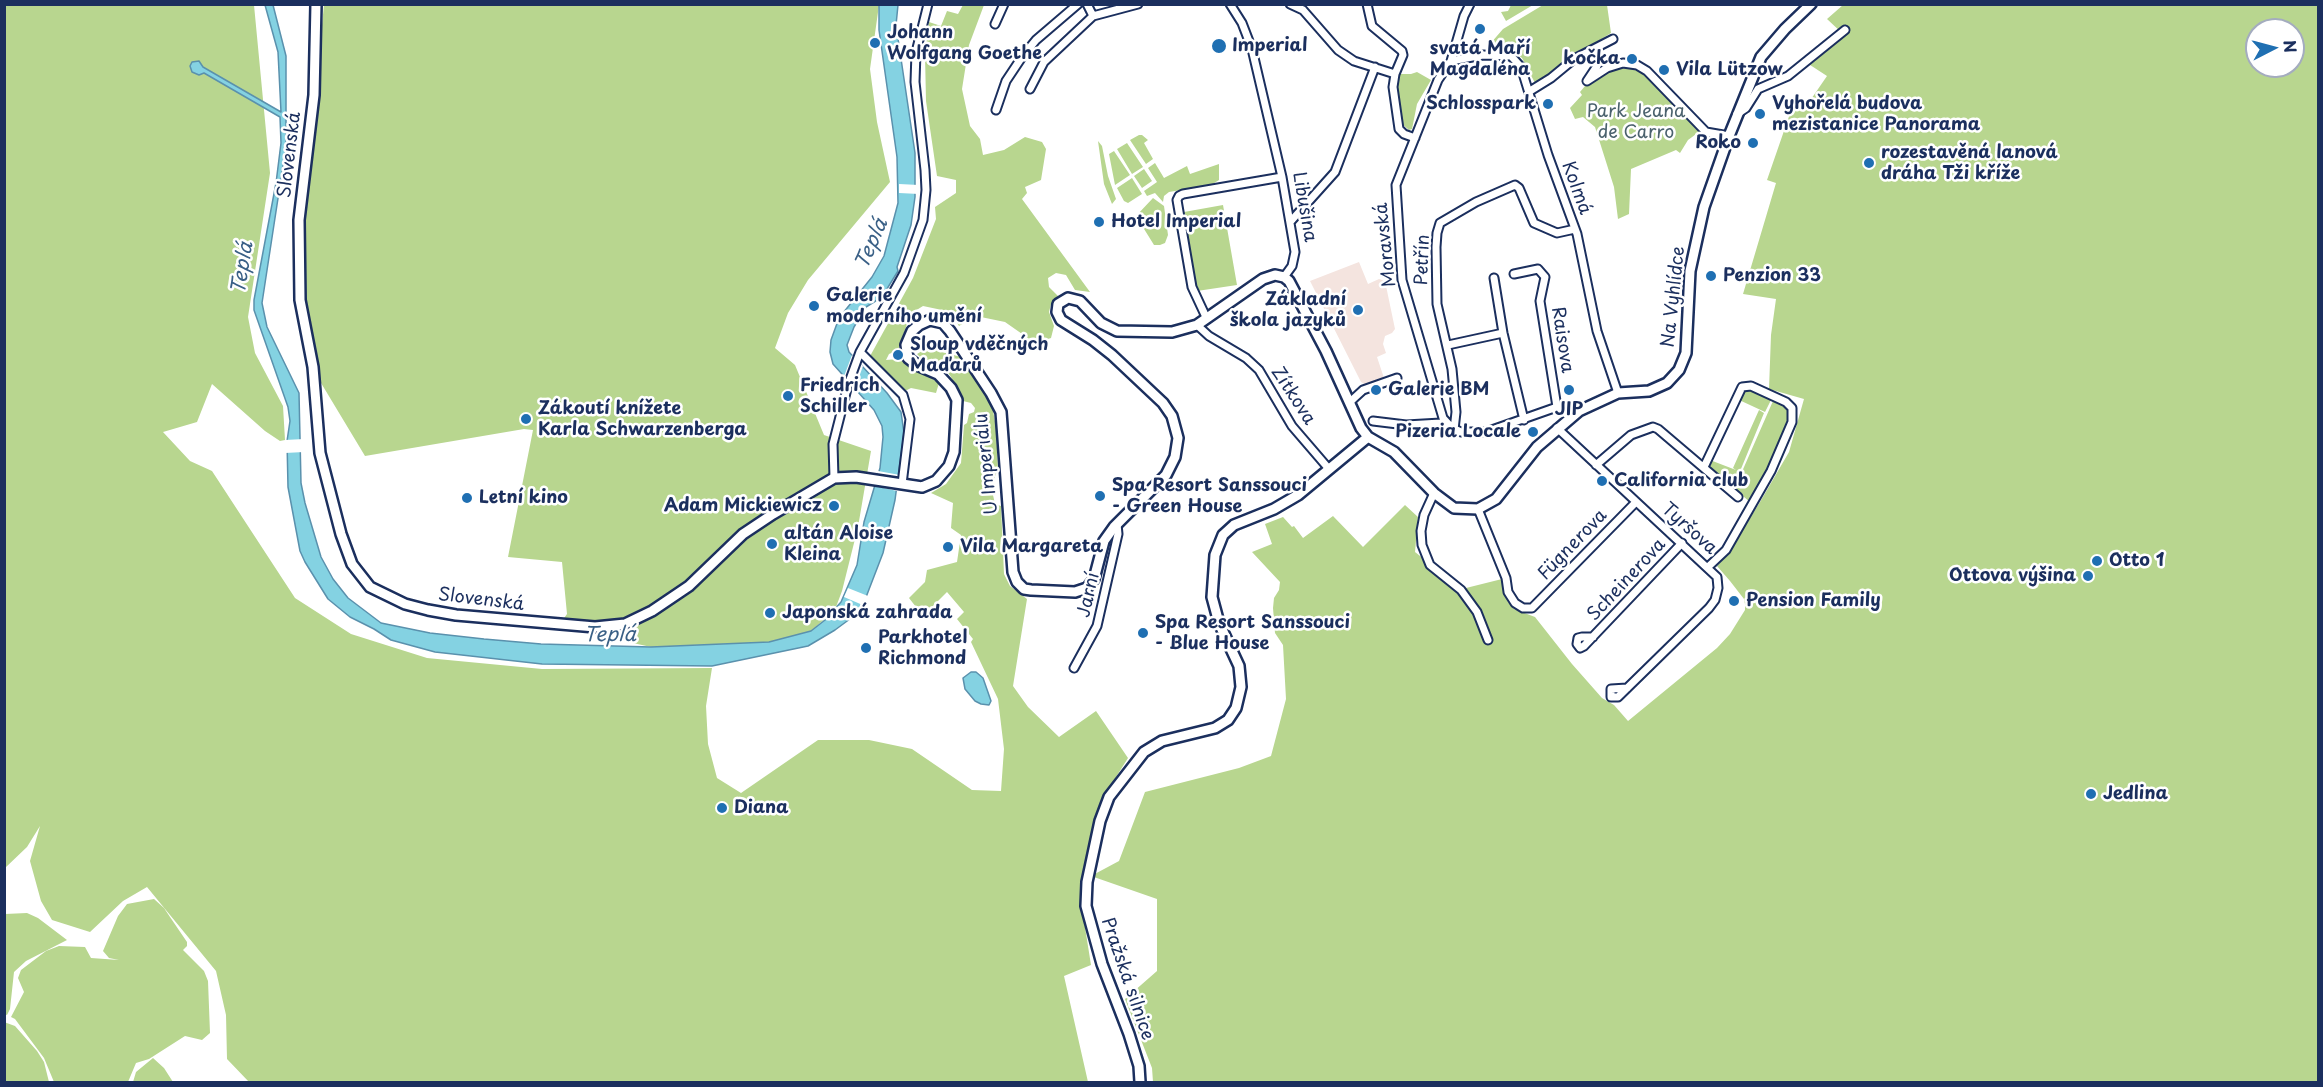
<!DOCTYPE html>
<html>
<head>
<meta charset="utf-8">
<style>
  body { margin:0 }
  #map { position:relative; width:2323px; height:1087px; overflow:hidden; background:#fff; font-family:"Playpen Sans",sans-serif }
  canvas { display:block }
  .frame { position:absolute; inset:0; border:6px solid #1b2f5e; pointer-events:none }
  .north { position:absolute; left:2245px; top:18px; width:60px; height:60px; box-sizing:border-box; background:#fff; border:2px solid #a4acbf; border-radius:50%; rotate:84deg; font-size:16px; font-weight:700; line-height:24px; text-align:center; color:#1b2f5e }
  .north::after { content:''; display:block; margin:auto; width:21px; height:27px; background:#1f6fb2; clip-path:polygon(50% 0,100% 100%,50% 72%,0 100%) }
</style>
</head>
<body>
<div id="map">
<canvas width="2323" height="1087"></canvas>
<div class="frame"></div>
<div class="north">N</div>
</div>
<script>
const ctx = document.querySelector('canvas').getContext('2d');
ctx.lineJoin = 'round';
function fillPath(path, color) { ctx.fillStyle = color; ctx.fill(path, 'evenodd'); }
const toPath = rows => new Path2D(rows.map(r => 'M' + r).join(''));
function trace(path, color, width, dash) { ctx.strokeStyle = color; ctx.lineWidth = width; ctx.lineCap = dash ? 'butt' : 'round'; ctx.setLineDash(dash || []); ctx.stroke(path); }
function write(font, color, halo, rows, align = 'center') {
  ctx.font = font + ' "Playpen Sans",sans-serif'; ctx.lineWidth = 5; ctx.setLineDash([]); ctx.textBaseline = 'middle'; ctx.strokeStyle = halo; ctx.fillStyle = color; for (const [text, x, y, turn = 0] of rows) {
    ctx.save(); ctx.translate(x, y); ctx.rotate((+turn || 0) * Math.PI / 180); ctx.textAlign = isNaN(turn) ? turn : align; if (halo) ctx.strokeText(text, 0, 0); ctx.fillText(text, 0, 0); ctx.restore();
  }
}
fillPath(toPath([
  [1359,262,1368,284,1379,279,1385,281,1395,329,1392,333,1385,336,1383,344,1386,353,1377,357,1385,381,1368,386,1361,382,1310,281]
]), '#f4e4df');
fillPath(toPath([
  [5,5,254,5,270,173,248,317,255,353,283,406,285,440,280,441,265,431,212,384,197,422,163,432,190,461,212,471,295,598,351,634,427,658,542,669,712,668,706,706,708,744,717,778,741,793,818,740,869,740,912,749,972,790,1001,791,1004,749,998,699,971,642,973,639,957,619,964,612,947,592,929,610,925,607,916,607,909,598,925,582,927,570,957,562,961,535,951,528,953,503,931,493,946,484,961,463,964,425,967,423,969,414,974,412,975,408,971,403,963,401,951,377,944,367,921,358,917,354,927,348,961,357,992,405,996,427,998,469,991,486,995,504,1001,506,1004,574,1010,586,1027,599,1013,686,1028,707,1059,737,1096,711,1128,758,1104,796,1094,822,1080,896,1091,965,1064,976,1088,1082,249,1082,227,1059,226,1015,216,971,147,887,123,901,90,932,52,920,41,901,30,861,40,826,27,847,5,868],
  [324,5,879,5,870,69,877,122,890,182,808,280,788,313,775,348,795,365,824,435,871,451,858,527,842,591,836,607,827,617,811,631,769,642,651,647,615,639,607,622,562,621,567,614,562,562,508,557,533,430,524,429,365,456,315,373,296,282],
  [963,5,984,5,969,45,962,89,970,126,980,139,983,155,1004,150,1025,137,1042,142,1046,149,1041,180,1025,187,1027,193,1022,199,1090,292,1075,290,1066,275,1056,273,1048,278,1049,287,1058,296,1051,304,1049,312,1054,326,1051,338,1035,343,1005,322,976,316,959,326,951,314,942,310,923,306,915,311,907,324,898,350,889,354,886,360,898,359,939,383,936,393,911,388,903,392,869,358,913,278,936,219,935,207,956,193,956,180,937,176,926,101,925,55,929,22,941,26,947,11,958,14],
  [1511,5,1533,5,1506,21,1501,12,1508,11],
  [1543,5,1607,5,1611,33,1571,58,1543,80,1535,83,1522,58,1514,52,1491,52,1490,44,1503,29],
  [1843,5,2318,5,2318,1082,1153,1082,1152,1068,1125,999,1157,971,1157,899,1091,876,1119,861,1145,792,1239,768,1271,756,1286,699,1283,645,1275,633,1273,608,1274,598,1279,590,1280,582,1252,552,1272,544,1265,524,1283,517,1292,527,1294,526,1303,538,1333,516,1363,547,1405,505,1418,517,1415,552,1462,589,1502,579,1508,602,1514,609,1535,617,1572,664,1602,698,1614,705,1628,721,1717,648,1730,634,1745,610,1745,604,1744,599,1730,581,1717,566,1727,555,1760,502,1789,452,1804,399,1769,389,1771,335,1776,299,1743,294,1776,183,1767,180,1794,102,1805,108,1827,76,1807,63,1843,34,1827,19],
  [2257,30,2293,30,2293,66,2257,66],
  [1623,65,1632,66,1643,71,1699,128,1699,132,1688,140,1680,153,1676,150,1631,169,1629,214,1618,219,1614,187,1595,127,1583,117,1575,119,1570,108,1582,95,1580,92,1585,86,1605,72],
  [1417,72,1431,80,1417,104,1412,129,1409,130,1401,123,1395,89,1397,74,1411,74],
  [1139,135,1142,135,1148,140,1144,143,1153,159,1146,164,1130,140],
  [1098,141,1102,146,1108,176,1116,199,1112,204,1104,184],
  [1127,143,1143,167,1132,174,1117,149],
  [1114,151,1130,175,1115,185,1109,154],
  [1155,163,1164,178,1187,166,1190,174,1219,164,1219,180,1211,185,1169,192,1164,196,1163,202,1155,193,1147,196,1144,191,1157,182,1148,168],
  [1144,169,1152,181,1142,188,1134,176],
  [1132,178,1142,194,1128,203,1124,201,1117,188],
  [1153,198,1164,206,1168,235,1165,243,1160,245,1154,245,1136,216],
  [1223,205,1237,285,1197,291,1184,212],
  [1748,388,1771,400,1765,412,1737,399,1741,391],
  [1773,401,1781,402,1789,409,1791,417,1770,469,1751,503,1729,484,1737,483],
  [1759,410,1764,413,1736,481,1726,483,1707,465,1710,460,1736,470,1733,468],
  [154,899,164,908,170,917,187,942,187,946,183,950,204,971,208,981,210,1033,202,1040,185,1036,149,1059,136,1063,128,1082,54,1082,44,1058,15,1019,11,1017,24,992,18,978,21,970,46,951,59,946,85,947,91,958,119,960,109,958,103,951,118,916,127,904],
  [27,913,38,918,67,940,26,961,14,972,10,1009,7,1015,4,1014,5,914],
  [4,1022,15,1026,37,1051,44,1062,49,1082,5,1082],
  [153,1058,164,1068,173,1082,133,1082,136,1072]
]), '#b8d68f');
const water = toPath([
  [265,5,273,5,286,56,286,146,262,303,267,327,299,393,301,483,305,503,321,557,333,579,348,598,381,623,430,633,484,639,541,644,651,647,769,642,811,631,825,620,841,602,857,565,864,522,880,468,883,437,882,426,874,410,833,364,830,352,831,340,839,318,872,277,884,256,898,203,897,157,879,30,879,5,898,5,896,25,915,153,915,197,911,225,897,267,898,271,882,297,866,307,854,327,847,345,849,352,887,393,901,412,904,433,895,500,883,553,863,605,858,613,835,630,808,646,712,666,542,664,435,652,391,640,374,629,350,617,328,599,305,562,300,551,288,487,287,441,290,421,288,407,254,310,254,300,276,183,281,143,280,117,204,73,199,75,192,72,190,66,192,62,199,61,203,67,281,112,278,52,265,5],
  [971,672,976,672,983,678,991,701,989,705,981,704,975,701,965,689,963,678,971,672]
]);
fillPath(water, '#84d2e2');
trace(water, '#5a91ad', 1.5);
fillPath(toPath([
  [899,184,919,185,919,194,899,193],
  [852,355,863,366,854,391,843,379],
  [304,439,304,452,285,453,285,440],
  [878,471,900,475,897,491,875,486],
  [848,588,868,596,865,606,844,597]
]), '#fff');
const street = toPath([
  [1087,4,1093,16],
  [1230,4,1242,23,1252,49,1282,177,1295,252,1292,266,1284,277],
  [1290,4,1303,10,1338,50,1354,61,1395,74,1393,87,1399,129,1404,134,1415,138],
  [1367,4,1372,26,1402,51,1403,55,1395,74],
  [995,24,1004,4],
  [1451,61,1483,55,1511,56,1521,67,1548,155,1577,234,1597,331,1618,393],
  [1597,66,1587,81,1607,68,1623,63,1637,65,1647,71,1706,132,1729,136],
  [1030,89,1044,62,1093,16,1138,4],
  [1530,91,1551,78,1574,59,1613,39],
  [996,110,1006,81,1022,57,1036,40,1078,4],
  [1737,114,1746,108,1758,89,1788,76,1845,30],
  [1291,221,1335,172,1375,67],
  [1514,274,1538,269,1545,277,1540,301,1557,407],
  [1494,278,1503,333,1524,420],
  [1206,317,1192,287,1177,200,1179,196,1183,194,1282,177],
  [1197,325,1209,336,1246,358,1259,370,1292,426,1329,469],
  [1448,345,1503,333],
  [860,352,903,395,910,419,902,484],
  [1351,401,1363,390,1397,378],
  [1557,407,1570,417],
  [1373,421,1406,425,1441,423,1461,432,1486,432,1557,407],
  [1557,428,1717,577,1718,588,1715,600,1709,608,1618,697,1611,697,1611,689,1627,688],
  [1454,430,1443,418,1402,280,1396,185,1438,80,1451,61,1464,16,1470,4],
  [1454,430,1456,412,1452,369,1437,304,1436,247,1437,233,1440,223,1476,202,1515,185,1519,188,1534,223,1557,233,1575,229],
  [1596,465,1631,435,1653,427,1658,429,1738,497],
  [1704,467,1742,387,1751,386,1786,402,1792,408,1792,422,1771,471,1726,550,1708,567],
  [834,478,833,444,848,385,860,352,904,273,923,220,926,190,925,170,915,82,916,52,928,4],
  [1434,493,1424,515,1421,531,1422,545,1430,565,1461,590,1477,612,1488,640],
  [1478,509,1506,578,1508,592,1515,603,1523,608,1532,608,1636,502],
  [1593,637,1582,637,1578,638,1577,644,1580,648,1584,646,1682,543],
  [1074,668,1097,626,1118,534,1117,524]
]);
const secondary = toPath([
  [316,4,314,95,299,220,300,300,313,367,320,453,341,534,352,564,370,587,405,604,428,610,456,615,595,627,625,624,652,611,689,586,743,534,773,514,834,478,856,477,922,487,936,481,949,466,954,452,957,400,951,388,938,374,917,365,908,358,906,345,912,331,919,325,930,320,943,323,950,331,991,393,1001,412,1013,572,1017,582,1024,589,1031,590,1075,592,1087,588,1094,579,1104,541,1114,527,1166,475,1175,457,1178,438,1172,416,1163,403,1112,355,1093,340,1061,320,1057,312,1058,304,1068,298,1080,301,1101,323,1117,331,1172,332,1197,325,1263,279,1275,275,1284,277,1289,281,1326,351,1361,428,1368,437,1394,452,1434,493,1454,508,1478,509,1496,499,1537,447,1579,411,1618,393,1649,391,1667,383,1679,370,1686,353,1690,271,1704,207,1729,136,1761,57,1785,29,1811,4],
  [1140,1082,1139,1066,1129,1034,1102,964,1086,906,1087,882,1100,821,1109,797,1144,752,1162,741,1215,728,1228,720,1236,708,1241,687,1239,666,1219,623,1212,597,1215,555,1223,535,1234,525,1274,509,1298,495,1368,437]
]);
trace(street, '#1b2f5e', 11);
trace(secondary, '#1b2f5e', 14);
trace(street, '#fff', 7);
trace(secondary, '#fff', 9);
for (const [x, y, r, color] of [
  [1480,29,6,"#1f6fb2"],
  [875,43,6,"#1f6fb2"],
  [1219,46,8,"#1f6fb2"],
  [1632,59,6,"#1f6fb2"],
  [1664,70,6,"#1f6fb2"],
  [1548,104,6,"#1f6fb2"],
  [1760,114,6,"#1f6fb2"],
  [1753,143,6,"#1f6fb2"],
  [1869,163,6,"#1f6fb2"],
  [1099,222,6,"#1f6fb2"],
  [1711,276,6,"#1f6fb2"],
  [814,306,6,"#1f6fb2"],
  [1358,310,6,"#1f6fb2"],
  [898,355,6,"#1f6fb2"],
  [1376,390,6,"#1f6fb2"],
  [1569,390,6,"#1f6fb2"],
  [788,396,6,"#1f6fb2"],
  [526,419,6,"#1f6fb2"],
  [1533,432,6,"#1f6fb2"],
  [1602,481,6,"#1f6fb2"],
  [1100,496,6,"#1f6fb2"],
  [467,498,6,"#1f6fb2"],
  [834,506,6,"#1f6fb2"],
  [772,544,6,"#1f6fb2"],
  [948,547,6,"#1f6fb2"],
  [2097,561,6,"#1f6fb2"],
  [2088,576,6,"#1f6fb2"],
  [1734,601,6,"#1f6fb2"],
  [770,613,6,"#1f6fb2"],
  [1143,633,6,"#1f6fb2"],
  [866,648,6,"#1f6fb2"],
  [2091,794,6,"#1f6fb2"],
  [722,808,6,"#1f6fb2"]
]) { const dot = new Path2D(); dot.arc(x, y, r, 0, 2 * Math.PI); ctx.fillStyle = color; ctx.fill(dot); trace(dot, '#fff', 2); }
write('bold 18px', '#1b2f5e', '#fff', [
  ["Johann",887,33],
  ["Wolfgang Goethe",887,54],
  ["Imperial",1232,46],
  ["svatá Maří",1480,49,"center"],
  ["Magdaléna",1480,70,"center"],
  ["kočka",1620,59,"right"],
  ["Vila Lützow",1676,70],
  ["Schlosspark",1536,104,"right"],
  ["Vyhořelá budova",1772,104],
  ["mezistanice Panorama",1772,125],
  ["Roko",1741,143,"right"],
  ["rozestavěná lanová",1881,153],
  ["dráha Tži kříže",1881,174],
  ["Hotel Imperial",1111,222],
  ["Penzion 33",1723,276],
  ["Galerie",826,296],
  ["moderního umění",826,317],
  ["Základní",1346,300,"right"],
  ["škola jazyků",1346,321,"right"],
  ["Sloup vděčných",910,345],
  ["Maďarů",910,366],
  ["Friedrich",800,386],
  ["Schiller",800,407],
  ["Galerie BM",1388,390],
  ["Zákoutí knížete",538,409],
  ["Karla Schwarzenberga",538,430],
  ["JIP",1569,410,"center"],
  ["Pizeria Locale",1521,432,"right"],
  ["California club",1614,481],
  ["Spa Resort Sanssouci",1112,486],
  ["- Green House",1112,507],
  ["Letní kino",479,498],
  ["Adam Mickiewicz",822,506,"right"],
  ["altán Aloise",784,534],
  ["Kleina",784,555],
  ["Vila Margareta",960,547],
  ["Otto 1",2109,561],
  ["Ottova výšina",2076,576,"right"],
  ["Pension Family",1746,601],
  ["Japonská zahrada",782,613],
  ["Spa Resort Sanssouci",1155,623],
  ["- Blue House",1155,644],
  ["Parkhotel",878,638],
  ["Richmond",878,659],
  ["Jedlina",2103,794],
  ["Diana",734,808]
], 'left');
write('18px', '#4a616d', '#fff', [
  ["Park Jeana",1636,112],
  ["de Carro",1636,133]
]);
write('18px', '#1b2f5e', '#fff', [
  ["Slovenská",290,155,-83],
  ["Kolmá",1576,188,70],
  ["Libušina",1304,207,80],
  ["Moravská",1386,245,-96],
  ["Petřín",1423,260,-88],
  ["Na Vyhlídce",1674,297,-84],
  ["Raisova",1562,340,81],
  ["Zítkova",1293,396,57],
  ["U Imperiálu",987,464,-96],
  ["Tyršova",1689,529,42],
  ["Fügnerova",1573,545,-46],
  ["Scheinerova",1627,580,-47],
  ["Jarní",1089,595,-77],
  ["Slovenská",481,600,7],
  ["Pražská silnice",1127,979,71]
]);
write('italic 20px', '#3a6086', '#fff', [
  ["Teplá",872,244,-66],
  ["Teplá",243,268,-81],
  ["Teplá",610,635]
]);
</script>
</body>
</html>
